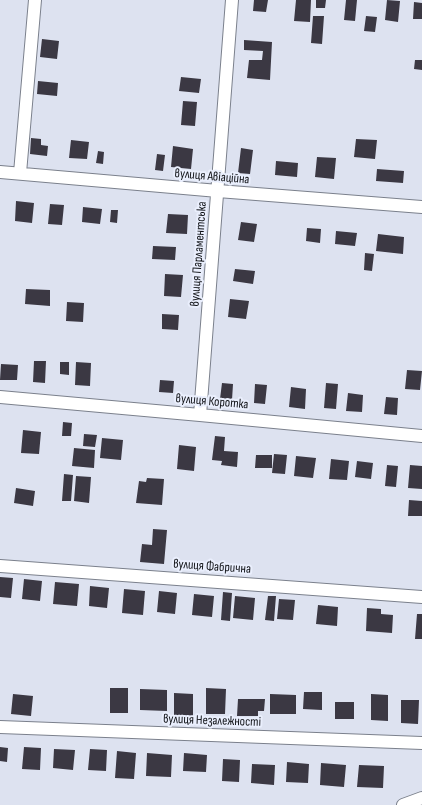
<!DOCTYPE html>
<html>
<head>
<meta charset="utf-8">
<style>
  body { margin:0 }
  canvas { display:block; background:#dde2f0 }
</style>
</head>
<body>
<canvas width="422" height="805"></canvas>
<script>
const ctx = document.querySelector('canvas').getContext('2d');
ctx.lineJoin = 'round';
function fillPath(path, color) { ctx.fillStyle = color; ctx.fill(path, 'evenodd'); }
const toPath = rows => new Path2D(rows.map(r => 'M' + r).join(''));
function trace(path, color, width, dash) { ctx.strokeStyle = color; ctx.lineWidth = width; ctx.lineCap = dash ? 'butt' : 'round'; ctx.setLineDash(dash || []); ctx.stroke(path); }
function write(font, color, halo, rows, align = 'center') {
  ctx.font = font + ' "Sofia Sans Condensed",sans-serif'; ctx.lineWidth = 4; ctx.setLineDash([]); ctx.textBaseline = 'middle'; ctx.strokeStyle = halo; ctx.fillStyle = color; for (const [text, x, y, turn = 0] of rows) {
    ctx.save(); ctx.translate(x, y); ctx.rotate((+turn || 0) * Math.PI / 180); ctx.textAlign = isNaN(turn) ? turn : align; if (halo) ctx.strokeText(text, 0, 0); ctx.fillText(text, 0, 0); ctx.restore();
  }
}
fillPath(toPath([
  [254,0,268,0,266,12,253,11],
  [296,0,311,0,310,22,294,21],
  [316,0,326,0,325,8,316,8],
  [346,0,357,0,355,21,344,20],
  [387,0,400,1,398,22,385,20],
  [414,2,422,3,422,19,413,19],
  [313,16,324,16,322,44,311,43],
  [366,16,377,17,375,32,364,31],
  [42,39,59,41,57,59,40,57],
  [244,40,272,42,270,80,247,78,249,60,262,60,263,51,244,50],
  [415,60,422,60,422,70,414,69],
  [181,77,201,79,199,93,179,91],
  [38,81,58,83,57,96,37,94],
  [183,101,197,102,195,126,181,125],
  [31,138,41,139,41,145,48,146,47,156,30,154],
  [356,139,377,140,375,159,354,157],
  [71,140,89,142,87,159,69,158],
  [173,146,193,149,191,169,171,167],
  [241,148,253,150,250,174,238,173],
  [98,151,104,152,103,164,96,163],
  [157,154,165,155,163,171,155,170],
  [317,157,336,158,334,179,315,177],
  [276,161,298,163,297,177,275,175],
  [377,169,404,171,403,183,376,181],
  [16,201,34,203,32,223,15,221],
  [50,204,64,205,62,225,48,224],
  [83,207,102,209,100,224,82,222],
  [111,210,118,210,117,223,110,222],
  [168,214,188,215,187,234,166,233],
  [241,222,257,224,254,242,238,240],
  [307,228,321,229,320,243,306,241],
  [336,231,357,233,355,246,335,244],
  [378,234,404,237,403,254,376,251],
  [153,246,176,247,175,260,152,259],
  [365,253,374,254,372,271,364,270],
  [235,269,255,271,253,284,233,281],
  [165,274,183,275,181,297,164,296],
  [26,289,50,290,50,306,25,304],
  [230,299,249,301,246,319,228,317],
  [67,302,84,303,83,322,66,321],
  [162,314,179,315,178,330,162,329],
  [34,361,46,361,45,383,33,382],
  [60,362,69,362,69,375,60,374],
  [76,362,91,363,90,386,75,385],
  [1,364,18,365,17,380,0,380],
  [407,370,422,371,420,390,405,389],
  [160,380,174,381,173,393,159,392],
  [222,383,233,384,232,400,220,399],
  [326,383,338,384,336,409,324,408],
  [255,384,267,385,265,404,254,403],
  [291,387,306,389,305,409,289,407],
  [348,393,363,395,362,412,346,411],
  [386,397,398,398,397,415,384,414],
  [63,422,72,423,71,436,62,436],
  [23,430,41,432,39,454,21,453],
  [84,434,97,435,95,447,83,446],
  [215,436,225,437,224,451,238,452,237,467,221,465,222,461,212,460],
  [102,438,123,440,121,460,100,458],
  [179,445,196,447,194,471,177,469],
  [74,448,95,450,94,468,72,466],
  [274,454,287,455,285,474,272,473],
  [256,455,272,455,272,468,255,468],
  [296,456,316,458,313,478,294,476],
  [331,459,349,461,347,480,329,479],
  [357,461,373,463,371,479,355,477],
  [387,465,398,466,396,487,385,486],
  [410,465,422,466,422,489,408,488],
  [64,474,73,475,71,501,62,501],
  [76,476,91,477,89,503,74,501],
  [147,478,164,479,162,505,136,503,139,481,146,482],
  [16,488,35,491,33,506,14,503],
  [409,500,422,501,422,516,408,516],
  [153,529,167,530,164,564,140,562,142,544,152,545],
  [0,577,13,578,11,598,0,597],
  [24,579,42,581,40,601,22,599],
  [55,582,79,584,77,606,53,604],
  [90,586,109,588,107,608,89,606],
  [124,589,145,591,143,615,122,613],
  [159,591,177,593,175,614,157,612],
  [223,592,232,593,230,621,221,620],
  [194,594,214,596,212,617,192,615],
  [235,596,255,598,253,620,233,618],
  [268,596,276,596,274,621,265,620],
  [279,599,295,600,293,620,277,619],
  [318,605,338,607,337,626,316,624],
  [367,608,381,609,381,614,393,615,392,633,366,631],
  [417,614,422,614,422,639,415,639],
  [110,688,128,688,128,713,110,713],
  [206,688,226,689,225,714,206,714],
  [140,689,167,690,167,711,140,710],
  [304,692,322,692,322,710,303,709],
  [174,693,193,694,193,717,174,716],
  [13,694,33,696,31,716,11,714],
  [270,694,296,695,296,714,270,714],
  [371,694,388,695,388,721,371,720],
  [238,699,265,699,264,711,258,711,258,716,237,716],
  [401,700,419,700,418,724,401,723],
  [335,702,354,702,354,719,335,719],
  [0,747,8,748,7,762,0,761],
  [24,747,41,748,40,770,22,769],
  [54,749,75,750,73,770,53,768],
  [90,749,107,750,106,771,88,770],
  [117,751,136,753,134,779,115,778],
  [147,753,172,755,171,777,146,776],
  [184,753,207,755,206,772,183,771],
  [223,759,240,760,239,782,222,781],
  [287,762,309,764,308,783,286,782],
  [321,763,346,765,344,787,320,785],
  [252,764,275,765,274,785,251,783],
  [359,765,384,766,383,788,357,787]
]), '#3b3843');
const minor = toPath([
  [0,172,218,191,422,207],
  [20,173,35,0],
  [0,397,200,415,422,436],
  [200,415,232,0],
  [0,566,422,597],
  [0,727,422,743],
  [403,805,422,798]
]);
trace(minor, '#7b808c', 14);
trace(minor, '#fff', 12);
write('13px', '#0d0f13', '#eaeffd', [
  ["вулиця Авіаційна",212,177,5],
  ["вулиця Парламентська",199,254,-86],
  ["вулиця Коротка",212,402,5],
  ["вулиця Фабрична",212,567,4],
  ["вулиця Незалежності",212,721,2]
]);
</script>
</body>
</html>
